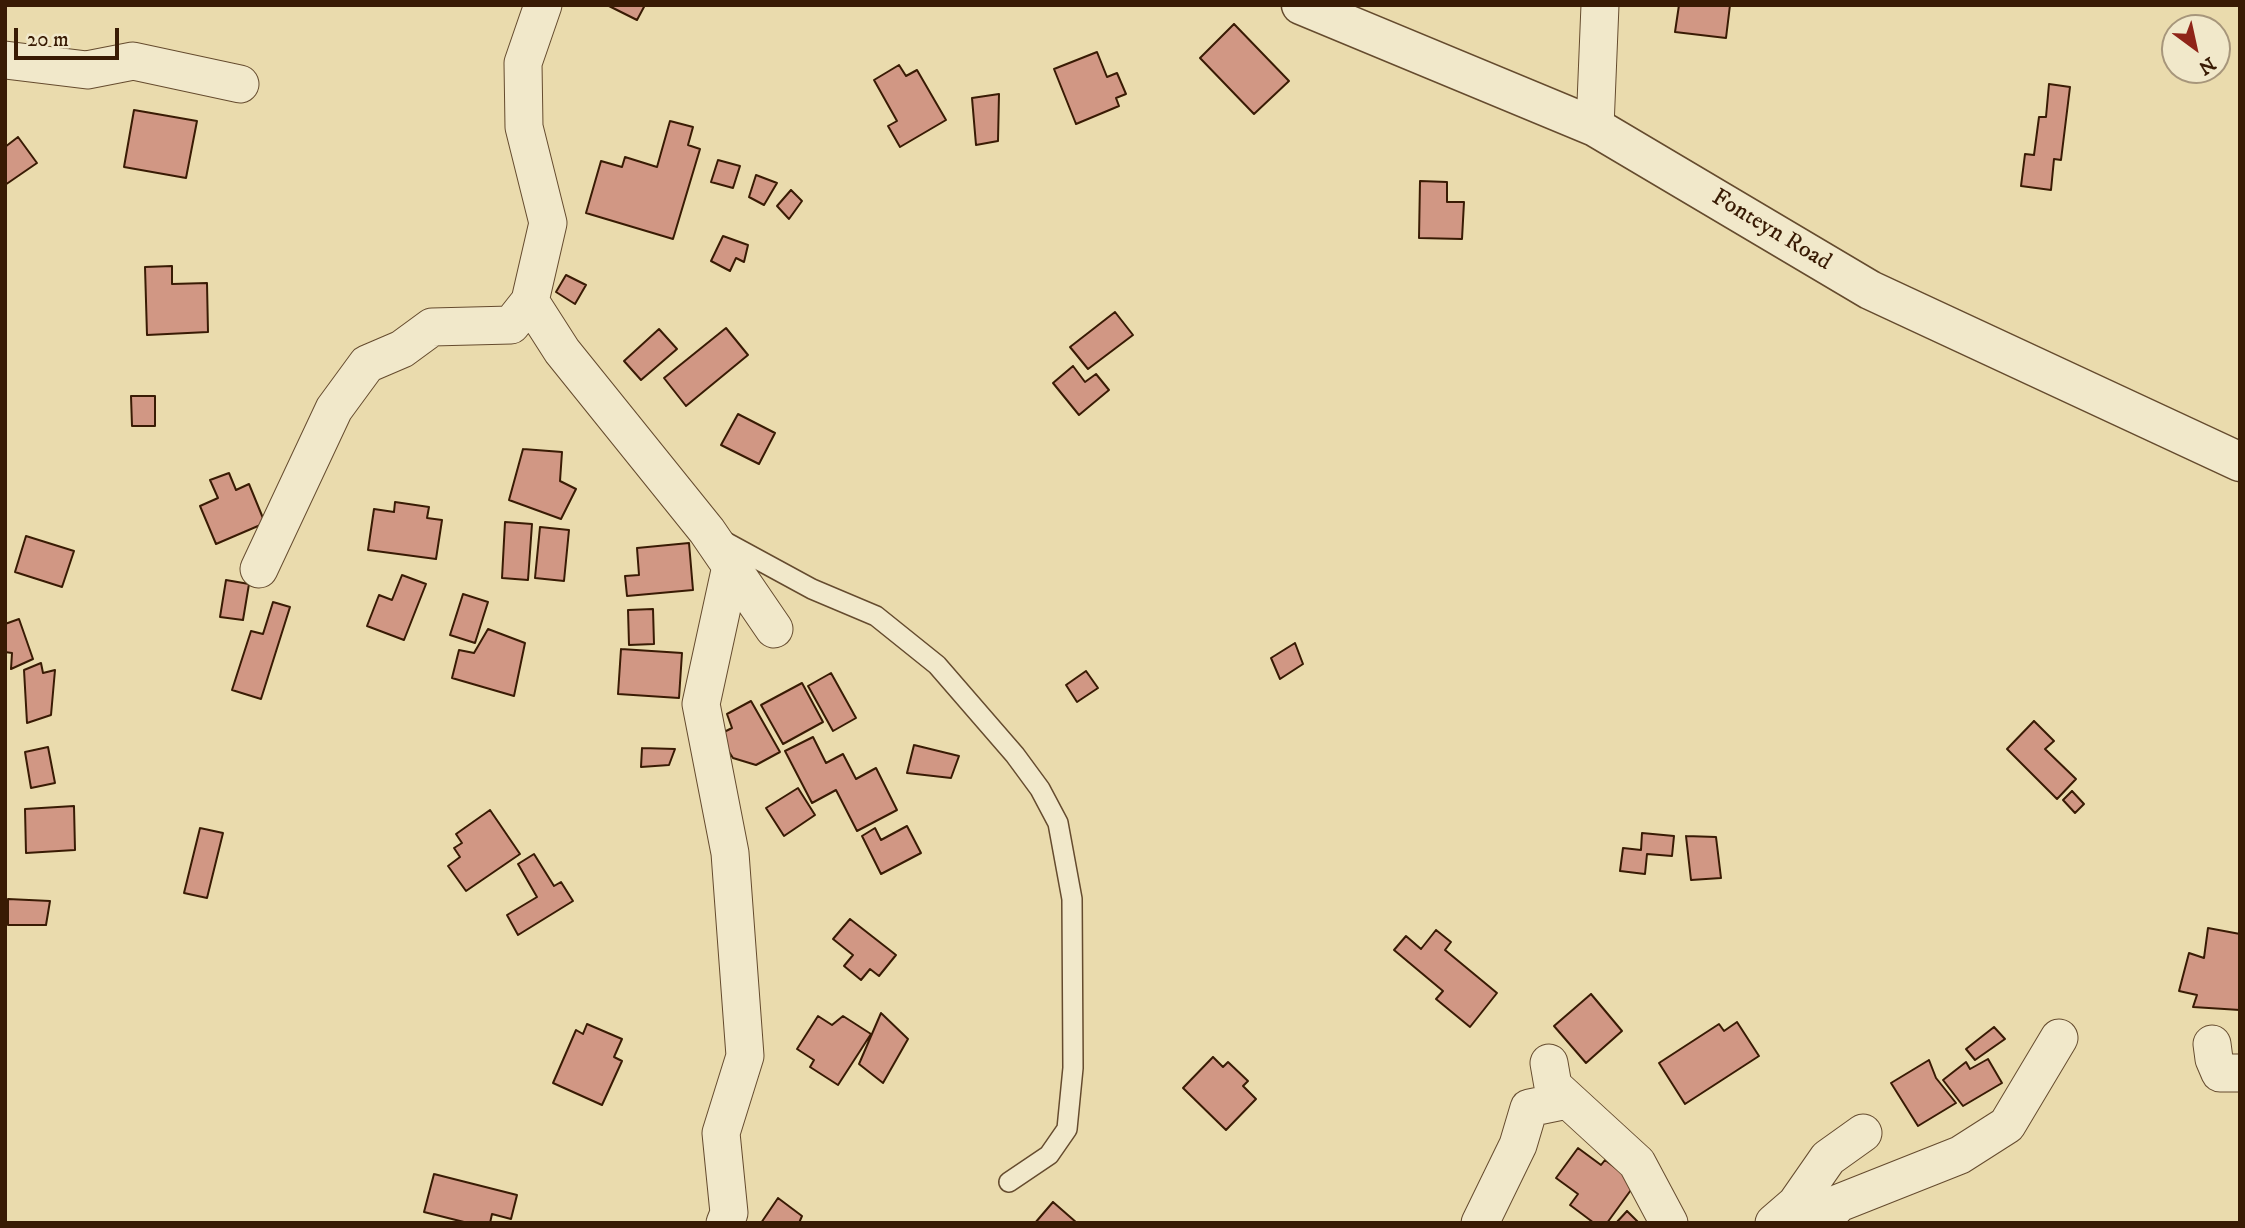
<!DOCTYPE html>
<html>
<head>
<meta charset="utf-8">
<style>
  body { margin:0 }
  #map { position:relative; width:2245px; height:1228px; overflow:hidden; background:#eadbad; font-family:"IM FELL DW Pica",serif }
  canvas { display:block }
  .frame { position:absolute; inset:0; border:7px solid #391b04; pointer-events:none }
  .north { position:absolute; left:2161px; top:14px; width:70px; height:70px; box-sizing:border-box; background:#f1e8ca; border:2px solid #a7967b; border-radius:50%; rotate:147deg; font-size:19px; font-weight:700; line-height:28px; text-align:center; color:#391b04 }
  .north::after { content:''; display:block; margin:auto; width:24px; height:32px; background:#8f2418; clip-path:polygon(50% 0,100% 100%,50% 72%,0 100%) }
  .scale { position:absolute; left:14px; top:28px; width:105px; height:32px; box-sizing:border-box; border:4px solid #391b04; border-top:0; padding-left:9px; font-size:21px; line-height:24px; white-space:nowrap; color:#391b04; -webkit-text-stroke:5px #f1e8ca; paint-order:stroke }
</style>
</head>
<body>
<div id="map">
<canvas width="2245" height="1228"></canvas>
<div class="frame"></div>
<div class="north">N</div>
<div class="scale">20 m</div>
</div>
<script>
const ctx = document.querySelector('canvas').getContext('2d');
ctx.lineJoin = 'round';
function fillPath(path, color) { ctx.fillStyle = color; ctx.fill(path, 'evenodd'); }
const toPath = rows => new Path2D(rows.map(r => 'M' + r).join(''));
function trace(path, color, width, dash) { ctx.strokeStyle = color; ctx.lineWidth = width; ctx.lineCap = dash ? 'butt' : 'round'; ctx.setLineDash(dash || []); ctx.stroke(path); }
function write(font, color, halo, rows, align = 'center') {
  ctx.font = font + ' "IM FELL DW Pica",serif'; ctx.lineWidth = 6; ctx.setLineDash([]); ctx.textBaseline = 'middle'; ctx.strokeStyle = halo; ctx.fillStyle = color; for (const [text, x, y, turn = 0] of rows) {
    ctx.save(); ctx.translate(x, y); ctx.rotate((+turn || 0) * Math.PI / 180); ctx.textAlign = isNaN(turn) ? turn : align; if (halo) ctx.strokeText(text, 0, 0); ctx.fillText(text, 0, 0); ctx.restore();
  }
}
const building = toPath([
  [607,5,645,5,637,20,607,5],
  [1679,5,1730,5,1726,38,1675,32,1679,5],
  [1234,24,1289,81,1254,114,1200,58,1234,24],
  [1097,52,1107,77,1117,73,1126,94,1116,98,1119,106,1076,124,1054,69,1097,52],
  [899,65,906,76,917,70,946,120,900,147,888,126,897,121,874,80,899,65],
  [2049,84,2070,87,2061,160,2054,159,2051,190,2021,186,2025,154,2034,155,2039,117,2046,117,2049,84],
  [999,94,998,141,976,145,972,98,999,94],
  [134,110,197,121,186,178,124,167,134,110],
  [670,121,693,127,688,145,700,149,673,239,586,213,601,161,622,167,625,157,657,167,670,121],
  [18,137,37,163,5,185,5,147,18,137],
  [718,160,740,166,733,188,711,182,718,160],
  [756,175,777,183,764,205,749,197,756,175],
  [1420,181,1447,182,1447,202,1464,202,1462,239,1419,238,1420,181],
  [791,190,802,201,789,219,777,206,791,190],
  [723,236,748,245,744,262,736,258,730,271,711,261,723,236],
  [172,266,172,284,207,283,208,332,147,335,145,267,172,266],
  [566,275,586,285,575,304,556,292,566,275],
  [1115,312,1133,335,1088,369,1070,347,1115,312],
  [726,328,748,355,686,406,664,378,726,328],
  [659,329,677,349,641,380,624,361,659,329],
  [1073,366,1085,382,1096,374,1109,390,1079,415,1053,383,1073,366],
  [131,396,155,396,155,426,132,426,131,396],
  [738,414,775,433,759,464,721,445,738,414],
  [523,449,562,452,560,481,576,489,561,519,509,500,523,449],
  [229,473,236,490,249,484,265,523,216,544,200,506,218,498,210,480,229,473],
  [395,502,429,507,427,518,442,520,436,559,368,550,374,509,394,512,395,502],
  [505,522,532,524,528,580,502,578,505,522],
  [540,527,569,530,564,581,535,578,540,527],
  [26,536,74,551,62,587,15,572,26,536],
  [689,543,693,590,627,596,625,576,639,575,637,548,689,543],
  [402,575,426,584,404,640,367,626,379,595,392,600,402,575],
  [226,580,249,584,243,620,220,617,226,580],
  [463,594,488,602,475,643,450,635,463,594],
  [273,602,290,607,261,699,232,690,251,631,263,634,273,602],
  [653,609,654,644,629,645,628,610,653,609],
  [19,619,33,659,11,669,12,653,5,652,5,624,19,619],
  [488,629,525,643,514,696,452,678,459,650,474,653,488,629],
  [1295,643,1303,664,1280,679,1271,658,1295,643],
  [621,649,682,653,679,698,618,694,621,649],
  [41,663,43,673,55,670,51,715,27,723,24,670,41,663],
  [1086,671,1098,688,1077,702,1066,685,1086,671],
  [831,673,856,718,833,731,808,686,831,673],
  [802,683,823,722,783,744,761,705,802,683],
  [751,701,780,752,756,765,733,758,718,735,732,728,727,714,751,701],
  [2034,721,2054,741,2045,749,2076,779,2057,799,2007,749,2034,721],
  [813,737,826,763,843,754,856,779,876,768,897,810,857,831,836,790,812,803,785,751,813,737],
  [914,745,959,756,951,778,907,773,914,745],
  [48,747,55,783,31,788,25,752,48,747],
  [642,748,675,749,669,765,641,767,642,748],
  [798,788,815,815,784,836,766,808,798,788],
  [2072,791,2084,804,2075,813,2063,800,2072,791],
  [74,806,75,850,26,853,25,809,74,806],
  [490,810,520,854,466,891,448,866,460,857,454,848,462,843,456,834,490,810],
  [907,826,921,853,881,874,862,836,875,828,881,840,907,826],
  [200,828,223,833,207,898,184,893,200,828],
  [1642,833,1674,836,1672,856,1647,854,1645,874,1620,871,1623,848,1641,850,1642,833],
  [1686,836,1716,837,1721,878,1691,880,1686,836],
  [534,854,554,886,561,882,573,901,518,935,507,915,537,897,518,864,534,854],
  [8,899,50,901,46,925,8,925,8,899],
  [850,919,896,955,879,976,870,969,861,980,844,966,853,955,833,939,850,919],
  [2208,928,2240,934,2240,1010,2193,1007,2197,995,2179,991,2189,953,2204,958,2208,928],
  [1436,930,1451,942,1445,950,1497,993,1470,1027,1436,999,1443,991,1394,950,1406,936,1421,949,1436,930],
  [1591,994,1622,1031,1586,1063,1554,1026,1591,994],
  [881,1013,908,1039,883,1083,859,1064,881,1013],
  [818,1016,832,1025,843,1016,871,1034,838,1085,810,1067,814,1060,797,1049,818,1016],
  [1737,1022,1759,1056,1685,1104,1659,1063,1719,1024,1724,1031,1737,1022],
  [587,1024,622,1039,614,1057,622,1061,602,1105,553,1083,576,1030,583,1034,587,1024],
  [1994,1027,2005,1039,1975,1060,1966,1049,1994,1027],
  [1213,1057,1223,1067,1228,1062,1248,1081,1243,1086,1256,1099,1226,1130,1183,1088,1213,1057],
  [1988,1059,2002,1083,1963,1106,1943,1080,1966,1062,1970,1069,1988,1059],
  [1929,1060,1936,1078,1956,1103,1918,1126,1891,1083,1929,1060],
  [1578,1148,1601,1165,1605,1160,1636,1183,1607,1223,1594,1223,1570,1205,1578,1194,1556,1178,1578,1148],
  [434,1174,517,1195,511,1219,492,1214,490,1223,468,1223,424,1212,434,1174],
  [778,1198,802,1216,799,1223,761,1223,778,1198],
  [1053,1202,1077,1223,1035,1223,1053,1202],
  [1627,1211,1639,1223,1616,1223,1627,1211]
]);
fillPath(building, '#d19784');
trace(building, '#391b04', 2);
const service = toPath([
  [720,539,812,589,876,616,937,665,1015,755,1040,789,1058,823,1072,899,1073,1068,1067,1129,1049,1155,1009,1182]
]);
const minor = toPath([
  [5,60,87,70,133,61,240,84],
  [1595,127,1600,5],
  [530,301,562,351,707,531,774,629],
  [259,569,334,409,367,364,402,349,432,327,511,325,530,301,548,223,524,127,523,63,543,5],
  [2212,1044,2214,1059,2220,1073,2240,1073],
  [1549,1063,1553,1086,1637,1163,1669,1223],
  [725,1223,729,1213,721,1133,745,1056,730,853,701,704,731,566],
  [1480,1223,1518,1145,1529,1108,1568,1100],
  [1774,1223,1796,1204,1828,1158,1863,1133],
  [1820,1223,1839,1203,1960,1155,2007,1125,2059,1038]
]);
const tertiary = toPath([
  [1301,5,1595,127,1870,290,2240,462]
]);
trace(service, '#654b2e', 22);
trace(minor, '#654b2e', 39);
trace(tertiary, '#654b2e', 41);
trace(service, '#f1e8ca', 19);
trace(minor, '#f1e8ca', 37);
trace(tertiary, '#f1e8ca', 38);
write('24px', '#391b04', '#f1e8ca', [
  ["Fonteyn Road",1771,231,31]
]);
</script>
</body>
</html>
